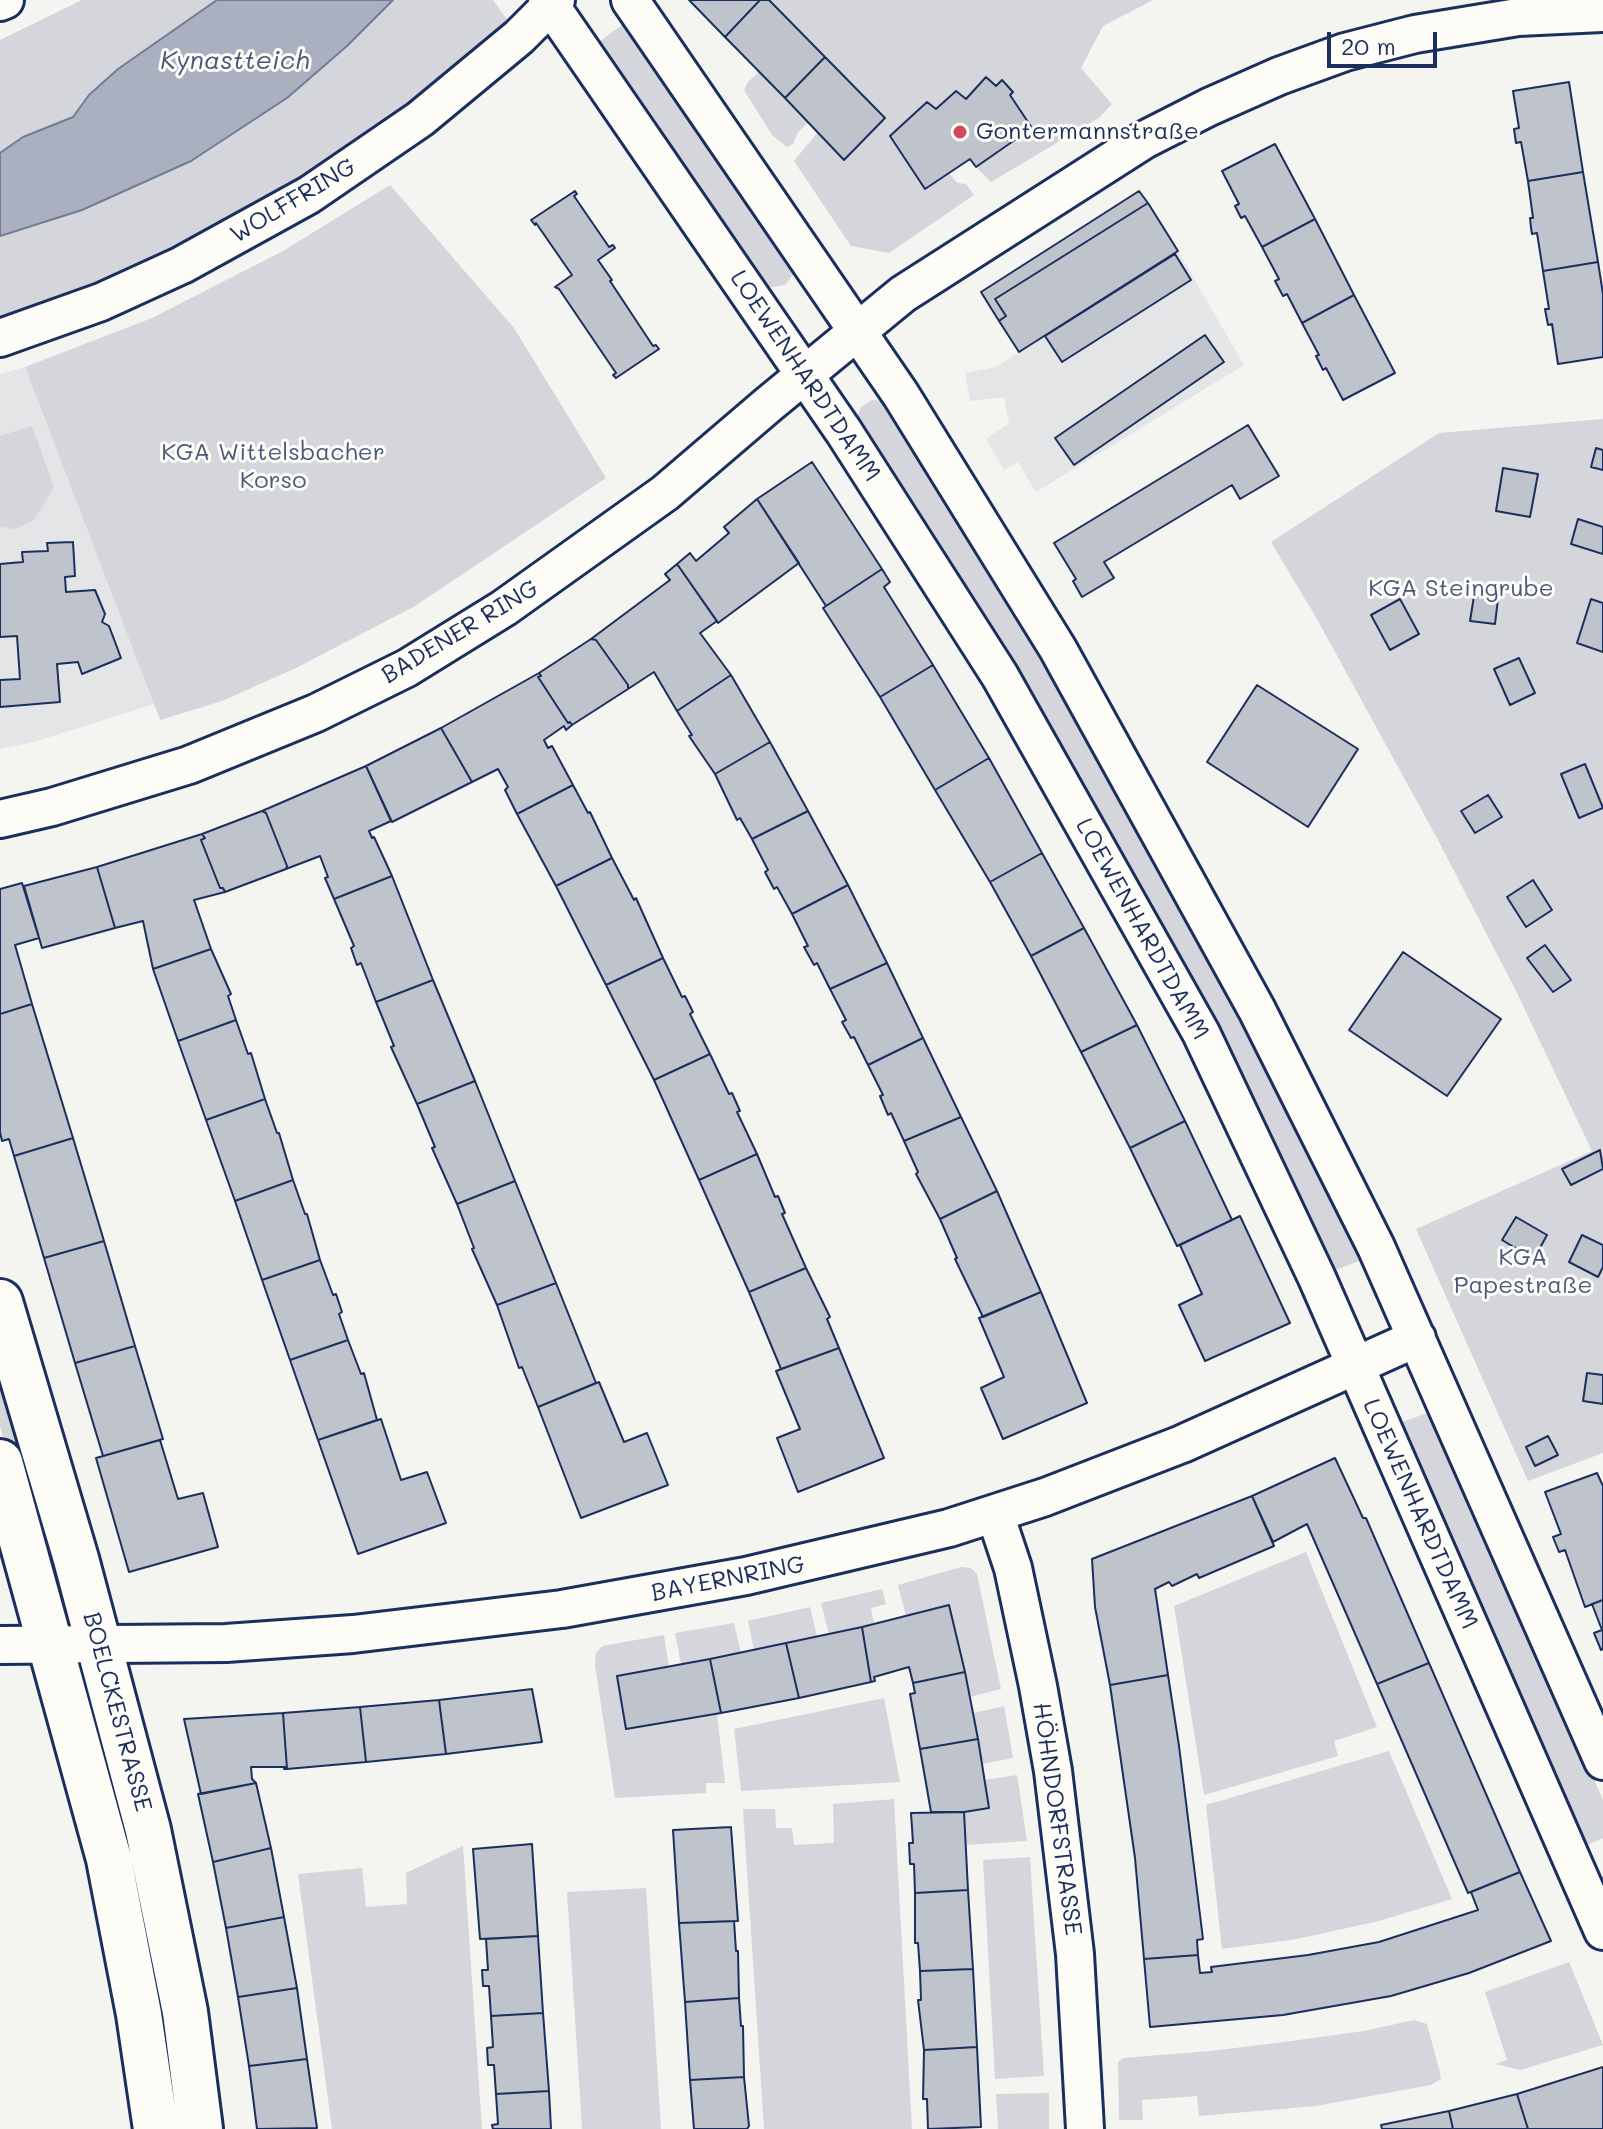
<!DOCTYPE html>
<html>
<head>
<meta charset="utf-8">
<style>
  body { margin:0 }
  #map { position:relative; width:1603px; height:2129px; overflow:hidden; background:#f4f4f1; font-family:Mali,sans-serif }
  canvas { display:block }
  .scale { position:absolute; left:1327px; top:32px; width:110px; height:36px; box-sizing:border-box; border:4px solid #1b2f5e; border-top:0; padding-left:10px; font-size:24px; line-height:28px; white-space:nowrap; color:#1b2f5e; -webkit-text-stroke:6px #fdfcf7; paint-order:stroke }
</style>
</head>
<body>
<div id="map">
<canvas width="1603" height="2129"></canvas>
<div class="scale">20 m</div>
</div>
<script>
const ctx = document.querySelector('canvas').getContext('2d');
ctx.lineJoin = 'round';
function fillPath(path, color) { ctx.fillStyle = color; ctx.fill(path, 'evenodd'); }
const toPath = rows => new Path2D(rows.map(r => 'M' + r).join(''));
function trace(path, color, width, dash) { ctx.strokeStyle = color; ctx.lineWidth = width; ctx.lineCap = dash ? 'butt' : 'round'; ctx.setLineDash(dash || []); ctx.stroke(path); }
function write(font, color, halo, rows, align = 'center') {
  ctx.font = font + ' Mali,sans-serif'; ctx.lineWidth = 6; ctx.setLineDash([]); ctx.textBaseline = 'middle'; ctx.strokeStyle = halo; ctx.fillStyle = color; for (const [text, x, y, turn = 0] of rows) {
    ctx.save(); ctx.translate(x, y); ctx.rotate((+turn || 0) * Math.PI / 180); ctx.textAlign = isNaN(turn) ? turn : align; if (halo) ctx.strokeText(text, 0, 0); ctx.fillText(text, 0, 0); ctx.restore();
  }
}
fillPath(toPath([
  [1178,251,1244,365,1036,492,1018,462,1004,470,986,439,1009,423,1004,397,970,401,965,373,996,367],
  [25,367,154,704,34,742,0,749,0,374]
]), '#e4e5e6');
fillPath(toPath([
  [82,0,493,0,508,21,410,102,357,141,276,193,173,249,130,268,68,295,0,318,0,40],
  [769,0,1153,0,1103,26,1081,68,1112,104,1099,118,991,182,976,167,1032,127,1010,95,1013,91,1002,81,996,86,986,78,966,99,956,91,936,109,927,102,890,136,925,189,949,173,957,183,966,184,974,195,889,253,851,246,794,161,818,132,845,159,885,118],
  [626,22,792,264,793,275,785,285,767,288,596,44],
  [759,72,808,123,798,132,793,144,787,147,772,135,744,90,748,82],
  [390,185,514,328,606,478,415,606,296,668,222,701,160,720,25,367,152,318,283,251],
  [872,400,884,401,988,560,1242,1004,1364,1259,1331,1272,858,423,857,418,861,407],
  [1603,419,1603,1453,1528,1481,1416,1229,1592,1151,1515,989,1438,840,1317,619,1271,542,1439,433],
  [32,426,54,487,34,520,16,529,0,527,0,436],
  [0,1387,52,1564,41,1566,0,1426],
  [1433,1411,1603,1800,1603,1838,1583,1847,1399,1423],
  [1306,1552,1377,1727,1334,1741,1338,1756,1204,1795,1174,1606],
  [961,1567,971,1568,977,1574,1001,1689,970,1697,949,1605,906,1616,898,1585],
  [882,1589,886,1604,871,1608,874,1624,829,1634,821,1603],
  [810,1607,817,1636,754,1650,748,1621],
  [734,1623,741,1653,681,1665,675,1633],
  [664,1635,669,1667,627,1729,717,1714,725,1783,706,1783,706,1793,615,1798,595,1665,596,1653,602,1646],
  [884,1698,900,1782,741,1791,734,1729],
  [1004,1706,1013,1758,982,1764,973,1713],
  [1389,1751,1452,1899,1379,1921,1297,1939,1222,1949,1206,1805],
  [1017,1775,1027,1841,966,1845,964,1812,984,1780],
  [894,1799,912,2129,764,2129,743,1809,775,1809,776,1828,792,1828,794,1845,834,1843,833,1804],
  [463,1846,482,2129,332,2129,298,1874,362,1868,366,1907,407,1904,406,1873],
  [1030,1857,1044,2076,995,2079,983,1860],
  [646,1888,661,2129,582,2129,567,1892],
  [1569,1962,1603,2045,1520,2070,1495,2064,1507,2060,1485,1992],
  [1414,2020,1427,2024,1440,2073,1441,2079,1431,2085,1316,2106,1199,2116,1197,2096,1142,2100,1143,2120,1119,2120,1118,2062,1123,2058,1210,2051,1284,2042,1364,2031],
  [1049,2093,1049,2129,998,2129,996,2094]
]), '#d4d6db');
const water = toPath([
  [217,0,393,0,347,46,287,98,191,161,82,210,0,236,0,153,23,137,73,117,89,95,118,69,217,0]
]);
fillPath(water, '#aab0bf');
trace(water, '#717c98', 2);
const building = toPath([
  [689,0,760,0,725,37,689,0],
  [760,0,769,0,825,57,785,98,725,37,760,0],
  [825,57,885,118,844,160,785,98,825,57],
  [986,77,996,86,1002,80,1013,92,1010,95,1032,128,976,167,970,159,925,189,890,136,927,102,936,109,956,91,966,99,986,77],
  [1569,82,1583,172,1528,181,1521,142,1516,143,1514,129,1519,128,1513,91,1569,82],
  [1275,144,1315,219,1262,247,1245,216,1241,218,1235,206,1239,204,1222,171,1275,144],
  [1583,172,1598,262,1543,271,1537,233,1532,234,1531,228,1530,218,1533,218,1528,181,1583,172],
  [575,191,577,194,574,196,609,247,613,245,615,248,598,260,612,280,610,281,653,346,656,345,659,349,616,378,613,375,616,373,559,289,555,287,572,275,536,223,535,225,531,220,575,191],
  [1139,191,1148,203,995,299,1006,316,999,321,981,292,1139,191],
  [1148,203,1178,251,1019,352,999,321,1006,316,995,299,1148,203],
  [1315,219,1354,295,1302,323,1287,294,1283,296,1275,281,1279,279,1262,247,1315,219],
  [1175,254,1191,280,1062,362,1045,336,1175,254],
  [1598,262,1603,294,1603,357,1558,364,1552,324,1548,325,1545,309,1549,309,1543,271,1598,262],
  [1354,295,1395,373,1343,400,1326,368,1323,370,1316,356,1319,355,1302,323,1354,295],
  [1205,335,1224,362,1074,465,1055,438,1205,335],
  [1248,425,1279,476,1240,499,1232,485,1104,562,1114,578,1082,597,1073,581,1076,579,1054,543,1248,425],
  [1596,448,1603,450,1603,470,1591,467,1596,448],
  [812,462,882,569,826,606,757,499,812,462],
  [1503,468,1538,474,1530,517,1496,511,1503,468],
  [757,499,799,563,718,623,677,564,690,553,696,561,729,533,724,527,757,499],
  [1578,519,1603,527,1603,554,1571,544,1578,519],
  [73,542,75,576,65,577,66,592,95,590,105,614,102,622,109,626,121,658,82,674,78,662,57,664,60,702,0,707,0,680,20,679,17,636,0,637,0,564,23,562,22,552,48,551,47,543,73,542],
  [677,564,717,621,700,633,731,675,677,711,654,672,628,689,628,685,596,640,591,639,670,580,665,574,677,564],
  [882,569,890,582,884,587,933,665,880,697,823,608,882,569],
  [1474,596,1498,599,1495,624,1470,621,1474,596],
  [1400,599,1419,634,1390,650,1371,615,1400,599],
  [1591,599,1603,603,1603,652,1577,643,1591,599],
  [591,639,596,640,628,685,628,689,572,725,570,722,568,723,538,677,541,676,539,673,591,639],
  [1519,658,1535,693,1510,705,1494,669,1519,658],
  [933,665,989,758,935,790,880,697,933,665],
  [539,673,541,676,538,677,568,723,570,722,572,725,566,730,564,726,544,740,548,748,552,746,573,785,517,814,505,790,508,787,498,769,472,782,441,728,539,673],
  [731,675,770,742,715,774,689,736,692,735,677,711,731,675],
  [1257,685,1358,749,1308,827,1207,762,1257,685],
  [441,728,472,782,392,822,366,766,441,728],
  [770,742,808,811,752,839,740,818,737,820,715,774,770,742],
  [989,758,1042,853,990,882,935,790,989,758],
  [1585,764,1603,808,1579,818,1561,774,1585,764],
  [366,766,391,821,369,831,372,838,374,837,392,876,334,899,325,878,328,877,320,856,286,869,287,866,266,813,262,811,366,766],
  [573,785,588,813,590,812,612,858,556,886,517,814,573,785],
  [1488,795,1502,817,1475,833,1461,811,1488,795],
  [262,811,266,813,287,866,286,869,225,892,223,888,220,888,201,840,205,838,202,834,262,811],
  [808,811,848,885,792,914,777,887,774,889,765,872,768,870,752,839,808,811],
  [202,834,205,838,201,840,220,888,223,888,225,892,194,900,211,949,153,969,143,921,115,928,97,867,202,834],
  [1042,853,1084,928,1031,956,990,882,1042,853],
  [612,858,634,900,636,898,663,958,606,985,556,886,612,858],
  [97,867,115,928,42,948,24,886,97,867],
  [392,876,433,980,376,1002,361,963,357,965,351,948,354,946,334,899,392,876],
  [1533,880,1552,910,1526,927,1507,897,1533,880],
  [22,883,39,938,15,945,32,1004,0,1014,0,889,22,883],
  [848,885,887,963,830,989,817,963,814,965,804,947,808,946,792,914,848,885],
  [1084,928,1137,1025,1081,1052,1031,956,1084,928],
  [1545,945,1571,980,1553,992,1527,958,1545,945],
  [211,949,231,994,228,996,236,1020,178,1041,153,969,211,949],
  [1403,952,1501,1019,1447,1096,1349,1030,1403,952],
  [663,958,682,997,685,996,693,1012,690,1014,710,1054,654,1080,606,985,663,958],
  [887,963,923,1038,868,1065,854,1037,851,1038,842,1022,846,1020,830,989,887,963],
  [433,980,475,1081,417,1104,391,1047,394,1046,376,1002,433,980],
  [32,1004,73,1138,14,1156,9,1139,2,1141,0,1132,0,1014,32,1004],
  [236,1020,248,1054,251,1053,265,1099,206,1120,178,1041,236,1020],
  [1137,1025,1185,1121,1130,1148,1081,1052,1137,1025],
  [923,1038,961,1117,904,1141,891,1113,888,1115,880,1096,883,1095,868,1065,923,1038],
  [710,1054,729,1094,732,1093,740,1111,737,1112,757,1154,699,1180,654,1080,710,1054],
  [475,1081,515,1181,457,1204,432,1148,435,1147,417,1104,475,1081],
  [265,1099,277,1133,279,1133,293,1180,235,1201,206,1120,265,1099],
  [961,1117,997,1191,940,1219,916,1174,918,1172,904,1141,961,1117],
  [1185,1121,1232,1220,1177,1246,1130,1148,1185,1121],
  [73,1138,104,1241,44,1258,14,1156,73,1138],
  [1600,1150,1603,1169,1571,1185,1562,1169,1600,1150],
  [757,1154,775,1197,778,1196,785,1213,782,1214,806,1268,749,1292,699,1180,757,1154],
  [293,1180,305,1214,307,1214,320,1260,262,1280,235,1201,293,1180],
  [515,1181,556,1283,497,1305,472,1249,474,1248,457,1204,515,1181],
  [997,1191,1041,1292,983,1317,955,1259,957,1258,940,1219,997,1191],
  [1240,1216,1290,1323,1205,1361,1179,1305,1202,1294,1180,1245,1240,1216],
  [1516,1217,1547,1235,1534,1259,1502,1240,1516,1217],
  [1582,1235,1603,1245,1603,1267,1598,1277,1569,1262,1582,1235],
  [104,1241,135,1346,75,1363,44,1258,104,1241],
  [320,1260,333,1295,336,1294,342,1312,339,1314,348,1340,290,1360,262,1280,320,1260],
  [806,1268,830,1317,827,1319,839,1348,781,1369,749,1292,806,1268],
  [556,1283,596,1383,538,1407,522,1367,519,1368,497,1305,556,1283],
  [1041,1292,1087,1403,1003,1439,981,1388,1004,1377,979,1318,1041,1292],
  [348,1340,361,1374,364,1373,377,1420,318,1440,290,1360,348,1340],
  [135,1346,163,1439,103,1456,75,1363,135,1346],
  [839,1348,884,1458,798,1492,777,1438,800,1429,776,1371,839,1348],
  [1587,1373,1603,1375,1603,1404,1583,1401,1587,1373],
  [599,1382,624,1442,647,1433,668,1485,581,1518,538,1407,599,1382],
  [381,1419,401,1480,427,1472,446,1523,358,1554,318,1440,381,1419],
  [1548,1436,1558,1455,1535,1466,1526,1447,1548,1436],
  [160,1440,178,1499,203,1493,218,1547,129,1572,96,1458,160,1440],
  [1335,1458,1363,1518,1366,1518,1429,1663,1377,1684,1307,1524,1273,1542,1252,1496,1335,1458],
  [1597,1473,1603,1486,1603,1600,1585,1607,1565,1550,1559,1552,1553,1537,1561,1534,1545,1492,1597,1473],
  [1252,1496,1274,1546,1199,1578,1197,1574,1172,1586,1169,1582,1155,1589,1168,1675,1110,1685,1095,1607,1092,1559,1252,1496],
  [1603,1600,1603,1649,1601,1650,1594,1633,1602,1630,1592,1604,1603,1600],
  [949,1605,965,1672,913,1683,909,1667,874,1677,875,1681,871,1682,862,1627,949,1605],
  [862,1627,871,1682,799,1698,786,1643,862,1627],
  [786,1643,799,1698,721,1713,710,1659,786,1643],
  [710,1659,721,1713,626,1729,617,1676,710,1659],
  [1429,1663,1520,1872,1468,1893,1377,1684,1429,1663],
  [965,1672,978,1739,920,1749,910,1694,915,1693,913,1683,965,1672],
  [1168,1675,1179,1746,1203,1939,1197,1940,1198,1955,1144,1959,1135,1858,1110,1685,1168,1675],
  [532,1689,542,1742,446,1754,439,1700,532,1689],
  [439,1700,446,1754,366,1762,360,1707,439,1700],
  [360,1707,366,1762,287,1769,283,1713,360,1707],
  [283,1713,287,1769,284,1769,285,1767,251,1767,252,1779,256,1783,201,1794,184,1719,283,1713],
  [978,1739,989,1808,964,1812,931,1812,920,1749,978,1739],
  [256,1783,271,1848,213,1862,198,1794,256,1783],
  [964,1812,968,1890,915,1893,914,1864,910,1864,909,1843,913,1843,911,1813,964,1812],
  [731,1827,738,1921,679,1923,673,1830,731,1827],
  [532,1844,538,1936,480,1939,473,1849,532,1844],
  [271,1848,284,1917,226,1928,213,1862,271,1848],
  [1520,1872,1551,1941,1469,1973,1391,1996,1283,2015,1150,2027,1144,1959,1198,1955,1200,1973,1212,1972,1211,1967,1308,1955,1379,1942,1478,1910,1471,1892,1520,1872],
  [968,1890,973,1969,920,1971,918,1943,915,1943,915,1893,968,1890],
  [284,1917,297,1988,238,1997,226,1928,284,1917],
  [734,1921,736,1951,738,1951,739,1998,685,2002,679,1923,734,1921],
  [538,1936,543,2013,491,2016,489,1986,483,1986,482,1970,488,1970,486,1939,538,1936],
  [973,1969,977,2047,924,2050,918,2000,921,2000,920,1971,973,1969],
  [297,1988,307,2059,249,2066,238,1997,297,1988],
  [739,1998,741,2026,743,2026,744,2077,690,2080,685,2002,739,1998],
  [543,2013,549,2091,496,2094,494,2065,488,2065,487,2048,493,2047,491,2016,543,2013],
  [977,2047,981,2127,928,2129,927,2099,923,2099,924,2050,977,2047],
  [307,2059,317,2128,257,2129,249,2066,307,2059],
  [1603,2067,1603,2129,1528,2129,1517,2094,1603,2067],
  [744,2077,749,2126,747,2129,694,2129,690,2080,744,2077],
  [549,2091,551,2129,493,2129,492,2125,498,2124,496,2094,549,2091],
  [1517,2094,1528,2129,1453,2129,1449,2111,1517,2094],
  [1449,2111,1453,2129,1382,2129,1381,2125,1449,2111]
]);
fillPath(building, '#bfc3cc');
trace(building, '#1b2f5e', 2);
const minor = toPath([
  [547,0,844,432,1000,676,1201,1033,1317,1278,1603,1931],
  [630,0,901,395,1058,649,1257,1010,1376,1247,1603,1761],
  [0,2,5,0],
  [0,338,101,302,182,265,309,195,420,119,519,37,556,0],
  [0,819,52,807,189,765,316,713,407,668,504,608,665,493,769,404,903,294,1144,140,1209,107,1279,76,1345,52,1415,34,1518,17,1603,13],
  [995,1514,1013,1568,1038,1686,1053,1771,1075,1954,1085,2129],
  [0,1645,226,1643,353,1634,562,1609,746,1576,949,1528,1045,1497,1182,1444,1417,1338]
]);
const secondary = toPath([
  [0,1302,76,1559,148,1830,185,2012,200,2129],
  [0,1462,109,1859,139,2014,156,2129]
]);
trace(minor, '#1b2f5e', 42);
trace(secondary, '#1b2f5e', 50);
trace(minor, '#fdfcf7', 36);
trace(secondary, '#fdfcf7', 44);
for (const [x, y, r, color] of [
  [960,132,8,"#d1495b"]
]) { const dot = new Path2D(); dot.arc(x, y, r, 0, 2 * Math.PI); ctx.fillStyle = color; ctx.fill(dot); trace(dot, '#fdfcf7', 3); }
write('24px', '#1b2f5e', '#fdfcf7', [
  ["Gontermannstraße",976,132]
], 'left');
write('24px', '#1b2f5e', '#fdfcf7', [
  ["WOLFFRING",293,201,-31],
  ["LOEWENHARDTDAMM",805,376,56],
  ["BADENER RING",460,632,-31],
  ["LOEWENHARDTDAMM",1142,929,61],
  ["LOEWENHARDTDAMM",1420,1514,66],
  ["BAYERNRING",728,1579,-11],
  ["BOELCKESTRASSE",117,1712,75],
  ["HÖHNDORFSTRASSE",1057,1819,82]
]);
write('24px', '#49597d', '#fdfcf7', [
  ["KGA Wittelsbacher",273,453],
  ["Korso",273,481],
  ["KGA Steingrube",1461,589],
  ["KGA",1523,1258],
  ["Papestraße",1523,1286]
]);
write('italic 26px', '#46567b', '#fdfcf7', [
  ["Kynastteich",235,61]
]);
</script>
</body>
</html>
